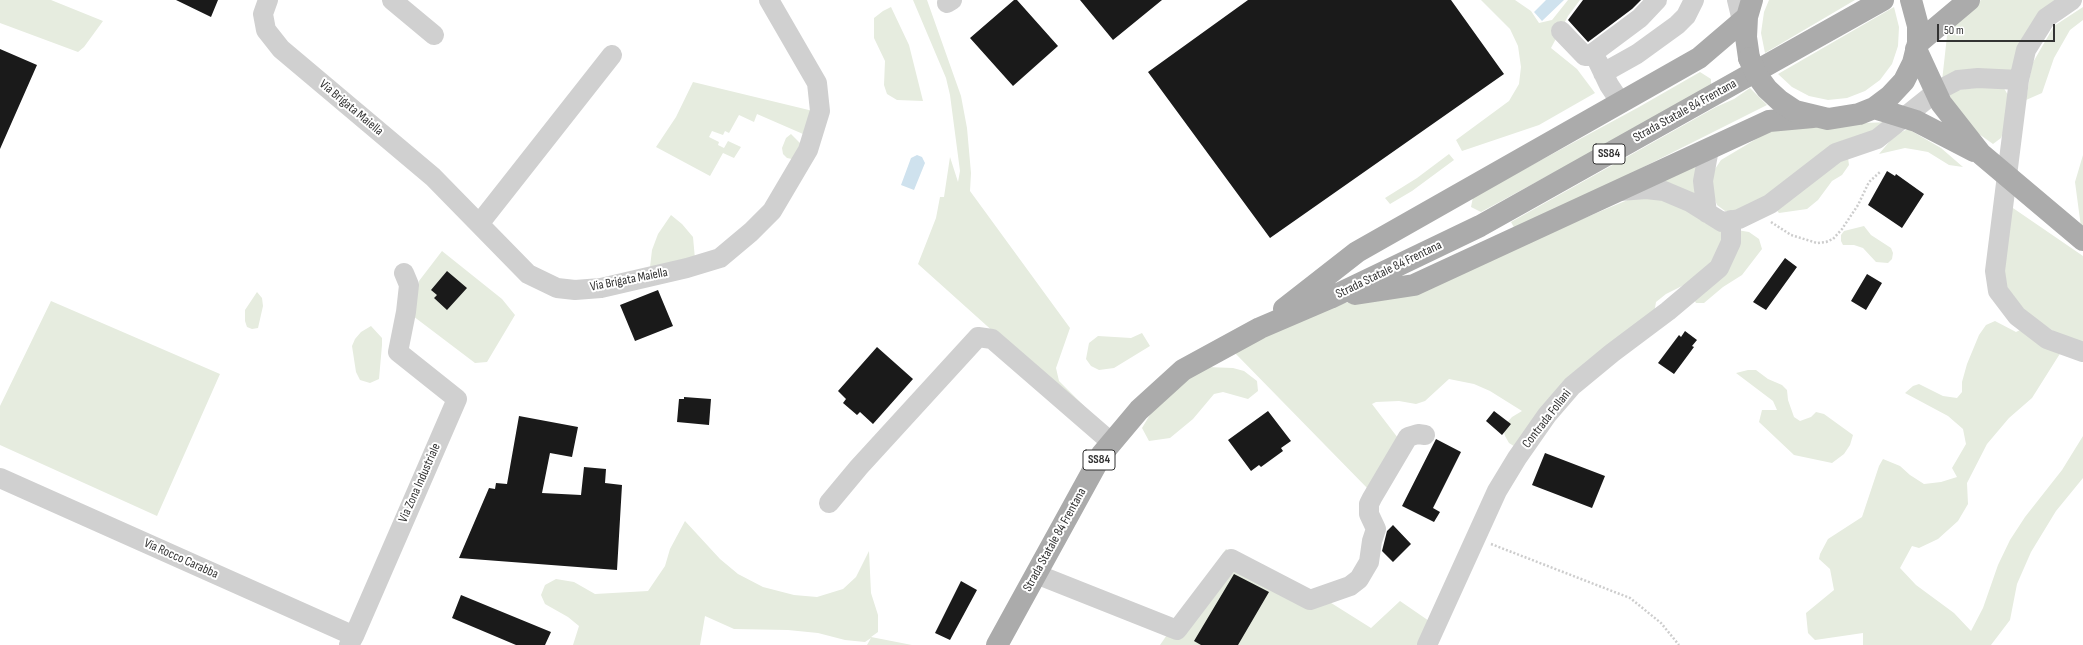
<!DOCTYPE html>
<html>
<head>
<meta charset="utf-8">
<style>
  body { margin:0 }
  #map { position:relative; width:2083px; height:645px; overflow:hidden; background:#fff; font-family:"Sofia Sans Condensed",sans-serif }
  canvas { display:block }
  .scale { position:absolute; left:1937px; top:24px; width:118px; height:18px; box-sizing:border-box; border:2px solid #333; border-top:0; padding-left:5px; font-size:12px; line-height:14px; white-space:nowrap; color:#333; -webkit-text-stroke:3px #fff; paint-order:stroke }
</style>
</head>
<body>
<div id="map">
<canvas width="2083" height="645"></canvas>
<div class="scale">50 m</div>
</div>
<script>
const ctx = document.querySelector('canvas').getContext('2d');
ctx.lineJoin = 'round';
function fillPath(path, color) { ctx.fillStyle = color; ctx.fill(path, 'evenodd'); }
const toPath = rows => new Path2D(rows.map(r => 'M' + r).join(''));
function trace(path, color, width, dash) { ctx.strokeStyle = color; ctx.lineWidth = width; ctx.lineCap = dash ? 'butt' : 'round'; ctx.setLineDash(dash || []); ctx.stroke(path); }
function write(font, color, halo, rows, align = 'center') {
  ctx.font = font + ' "Sofia Sans Condensed",sans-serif'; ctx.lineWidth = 4; ctx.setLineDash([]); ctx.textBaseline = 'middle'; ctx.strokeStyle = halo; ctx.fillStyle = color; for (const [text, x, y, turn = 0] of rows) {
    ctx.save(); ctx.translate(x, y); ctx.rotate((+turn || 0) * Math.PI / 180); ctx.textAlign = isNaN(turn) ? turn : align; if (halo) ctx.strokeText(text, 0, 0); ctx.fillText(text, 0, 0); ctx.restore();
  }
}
fillPath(toPath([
  [0,0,51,0,103,21,84,47,78,52,0,23],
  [913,0,927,0,961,96,967,128,971,173,970,191,1070,328,1056,368,1059,381,1084,406,1084,413,918,264,936,218,940,197,944,197,950,157,958,182,960,171,950,95,946,78],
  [1481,0,1515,0,1531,11,1539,23,1552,20,1568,0,1580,0,1568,16,1551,48,1577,69,1595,93,1539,125,1462,151,1456,140,1509,101,1519,84,1521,67,1518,46,1510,29],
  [1769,0,1855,0,1765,53,1761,33,1764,12],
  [1981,0,2057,0,2010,73,1942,81,1947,36,1956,20],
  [891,7,909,45,923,101,897,100,887,94,884,85,885,61,874,38,874,18,883,11],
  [1894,7,1899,27,1898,46,1892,64,1880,80,1865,91,1847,98,1828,100,1809,96,1792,87,1778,74],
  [2083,7,2083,20,2070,30,2054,58,2042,93,2026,100,2032,64,2054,26],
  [1700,72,1711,79,1711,85,1649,121,1481,212,1471,207,1473,197,1639,107],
  [693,82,813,111,803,134,757,114,754,122,739,115,729,133,725,131,723,135,712,131,709,137,719,142,718,145,724,148,728,141,741,147,734,158,723,153,710,176,656,147,676,117],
  [2002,85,2008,95,2007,122,2001,138,1993,144,1979,134,1961,117,1947,91],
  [1750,88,1767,105,1516,231,1511,222,1716,107,1734,99],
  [1891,122,1778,192,1734,211,1725,211,1717,205,1713,195,1713,172,1721,160,1778,126],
  [1908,129,1941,148,1963,167,1949,165,1928,152,1917,150,1905,148,1879,154,1895,135],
  [791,134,802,145,792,159,787,158,783,154,782,148,786,138],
  [1449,154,1454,160,1412,191,1390,204,1385,198,1417,178],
  [1840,155,1848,158,1849,165,1842,175,1832,181,1818,200,1807,209,1779,213,1773,206],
  [2083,155,2083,228,2081,227,2075,182],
  [1700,156,1699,196,1656,183],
  [1657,193,1727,227,1718,257,1690,282,1666,294,1656,302,1654,314,1517,448,1509,443,1505,436,1503,427,1512,417,1522,411,1490,391,1474,384,1449,379,1425,401,1416,404,1399,401,1376,402,1372,404,1401,442,1370,491,1233,351,1310,313,1352,301,1563,227,1642,194],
  [2010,206,2083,256,2083,344,2061,336,2030,316,2010,294,2002,275],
  [671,215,682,224,693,237,695,259,650,267,652,250,658,234],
  [1864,226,1871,235,1891,248,1893,253,1892,259,1888,263,1876,262,1863,248,1854,245,1843,245,1841,241,1841,235,1844,231],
  [1737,230,1749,232,1759,239,1762,249,1742,275,1723,287,1704,303,1696,303,1692,296],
  [442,251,502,299,515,315,487,362,475,363,413,316,419,281],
  [257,292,262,298,263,306,258,328,252,329,247,327,245,321,245,310],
  [51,301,220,374,157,516,0,445,0,406],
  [1995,321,2016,332,2024,328,2061,352,2032,398,2009,418,1987,444,1967,483,1968,504,1958,521,1938,539,1919,548,1912,546,1900,568,1916,585,1954,613,1971,631,1983,608,1998,565,2010,540,2025,517,2062,470,2083,436,2083,478,2056,511,2031,552,2017,584,2010,620,1991,645,1863,645,1863,633,1815,640,1808,633,1806,613,1834,590,1830,569,1819,559,1820,554,1828,539,1862,517,1879,466,1883,459,1900,466,1910,475,1924,484,1941,482,1957,477,1952,468,1966,444,1963,429,1948,416,1905,393,1913,386,1919,384,1943,396,1957,398,1962,392,1962,382,1967,364,1979,335,1986,325],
  [371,326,382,338,382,345,379,379,370,383,360,380,356,372,352,346,355,339,361,332],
  [1142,333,1150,346,1114,368,1099,370,1091,366,1086,359,1089,343,1098,336,1131,338],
  [1207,367,1233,368,1244,371,1257,381,1258,391,1248,399,1223,392,1214,394,1193,419,1170,438,1149,441,1142,428,1151,413,1191,376],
  [1748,370,1756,370,1768,379,1782,385,1787,390,1788,400,1794,417,1800,421,1811,417,1816,412,1824,414,1853,435,1850,445,1844,454,1832,463,1794,455,1759,422,1762,410,1777,410,1773,401,1736,373],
  [685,521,720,559,738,574,763,587,794,595,817,597,843,589,856,577,869,551,871,593,878,615,878,632,871,637,912,645,867,645,871,638,865,642,845,640,818,633,788,630,734,629,705,616,700,645,573,645,579,626,568,617,545,604,541,595,545,585,556,579,574,582,595,594,648,591,665,566,670,549],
  [1226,549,1328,601,1371,628,1400,601,1432,623,1422,645,1160,645]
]), '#e6ecdf');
fillPath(toPath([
  [1546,0,1564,0,1542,21,1534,12],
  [917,155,922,157,925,163,914,190,901,185,911,158]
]), '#cfe2ee');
fillPath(toPath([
  [176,0,218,0,211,17],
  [1014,0,1017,0,1058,46,1013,86,970,38],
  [1080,0,1162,0,1113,40],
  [1248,0,1451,0,1504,74,1270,238,1148,72],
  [1583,0,1641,0,1632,9,1588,42,1568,20],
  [0,49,37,65,0,149],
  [1887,171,1895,176,1896,174,1924,194,1902,228,1868,205],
  [1785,258,1797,267,1766,310,1753,302],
  [447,271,467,288,447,310,434,298,437,295,431,290],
  [1867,274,1882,283,1866,310,1851,301],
  [658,290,673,326,635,341,620,305],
  [1685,331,1697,340,1692,346,1694,347,1674,374,1658,363,1679,335,1681,337],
  [877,347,913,379,873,424,860,412,857,415,843,403,846,399,838,391],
  [684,397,711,399,709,425,677,422,679,399,684,399],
  [1268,411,1291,441,1281,448,1283,451,1261,467,1259,465,1251,471,1228,440],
  [1494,411,1511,424,1502,435,1486,421],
  [519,416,578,427,572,457,550,453,542,493,581,495,584,467,606,469,605,483,622,485,617,570,459,558,489,488,495,489,496,483,507,484],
  [1436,439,1461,452,1433,508,1440,512,1434,522,1402,506],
  [1545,453,1605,476,1592,508,1532,485],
  [1393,525,1411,544,1393,562,1382,551,1387,531],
  [1234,574,1269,592,1238,645,1201,645,1194,641],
  [961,581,977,590,950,640,935,633],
  [461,595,551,632,545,645,516,645,452,618]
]), '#1a1a1a');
trace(toPath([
  [1771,222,1791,235,1817,243,1826,242,1833,239,1842,229,1858,205,1869,182,1880,172],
  [1491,544,1630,598,1661,623,1679,645]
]), '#cdcdcd', 2.5, [2, 2]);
trace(toPath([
  [268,0,263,14,266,30,281,49,433,177,528,274,557,288,575,290,601,288,687,268,720,258,751,232,772,211,808,150,820,111,817,83,769,0],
  [392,0,434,35],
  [1737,0,1745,33],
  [2072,0,2046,18,2026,50,2019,80,1995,271,1998,291,2017,316,2047,339,2083,352],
  [947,3,952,0],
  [1561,31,1585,56,1589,56,1640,18,1657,0],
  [1598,62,1609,85,1621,103],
  [1603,73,1637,54,1677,25,1686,16,1694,0],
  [1620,191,1646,189,1664,191,1690,202,1722,222,1739,219,1770,204,1836,153,1877,139,1937,91,1958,80,1978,78,2019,80],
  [1707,213,1703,181,1709,149],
  [479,224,612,55],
  [0,478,354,636,349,645],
  [829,503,859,467,978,337,992,339,1112,443],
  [1036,574,1177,630,1231,559,1310,600,1350,586,1359,579,1369,562,1372,541,1376,529,1369,514,1369,504,1372,498,1408,437,1418,434,1425,435],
  [354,636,457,399,398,352,406,312,409,285,404,273],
  [1427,645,1497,491,1517,458,1547,415,1572,386,1612,353,1668,311,1719,268,1731,242,1731,220]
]), '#d0d0d0', 20);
trace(toPath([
  [1918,43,1969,0],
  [1749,58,1746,37,1747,17,1752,0],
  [1355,294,1414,285,1769,121,1813,117],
  [1284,309,1357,252,1699,58,1747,17],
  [997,645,1102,454,1139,410,1183,370,1260,328,1330,298,1480,226,1883,0]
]), '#ababab', 22);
trace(toPath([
  [1916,49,1941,103,1981,154,2083,240],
  [1749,58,1756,74,1767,89,1780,101,1795,111,1828,119,1859,114,1874,108,1890,96,1904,81,1913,63,1918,43,1918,26,1911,0],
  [1874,108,1916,121,1974,151]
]), '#ababab', 22);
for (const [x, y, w] of [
  [1609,154,32],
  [1099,460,32]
]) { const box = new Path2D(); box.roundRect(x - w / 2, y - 10, w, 20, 3); ctx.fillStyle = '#fff'; ctx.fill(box); trace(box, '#333', 1); }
write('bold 12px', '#333', null, [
  ["SS84",1609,154],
  ["SS84",1099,460]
]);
write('13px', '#333', '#fff', [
  ["Via Brigata Maiella",351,108,40],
  ["Strada Statale 84 Frentana",1685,111,-29],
  ["Strada Statale 84 Frentana",1389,270,-26],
  ["Via Brigata Maiella",629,280,-11],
  ["Contrada Follani",1547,419,-52],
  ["Via Zona Industriale",420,483,-66],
  ["Strada Statale 84 Frentana",1055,540,-61],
  ["Via Rocco Carabba",181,559,24]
]);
</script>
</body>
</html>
